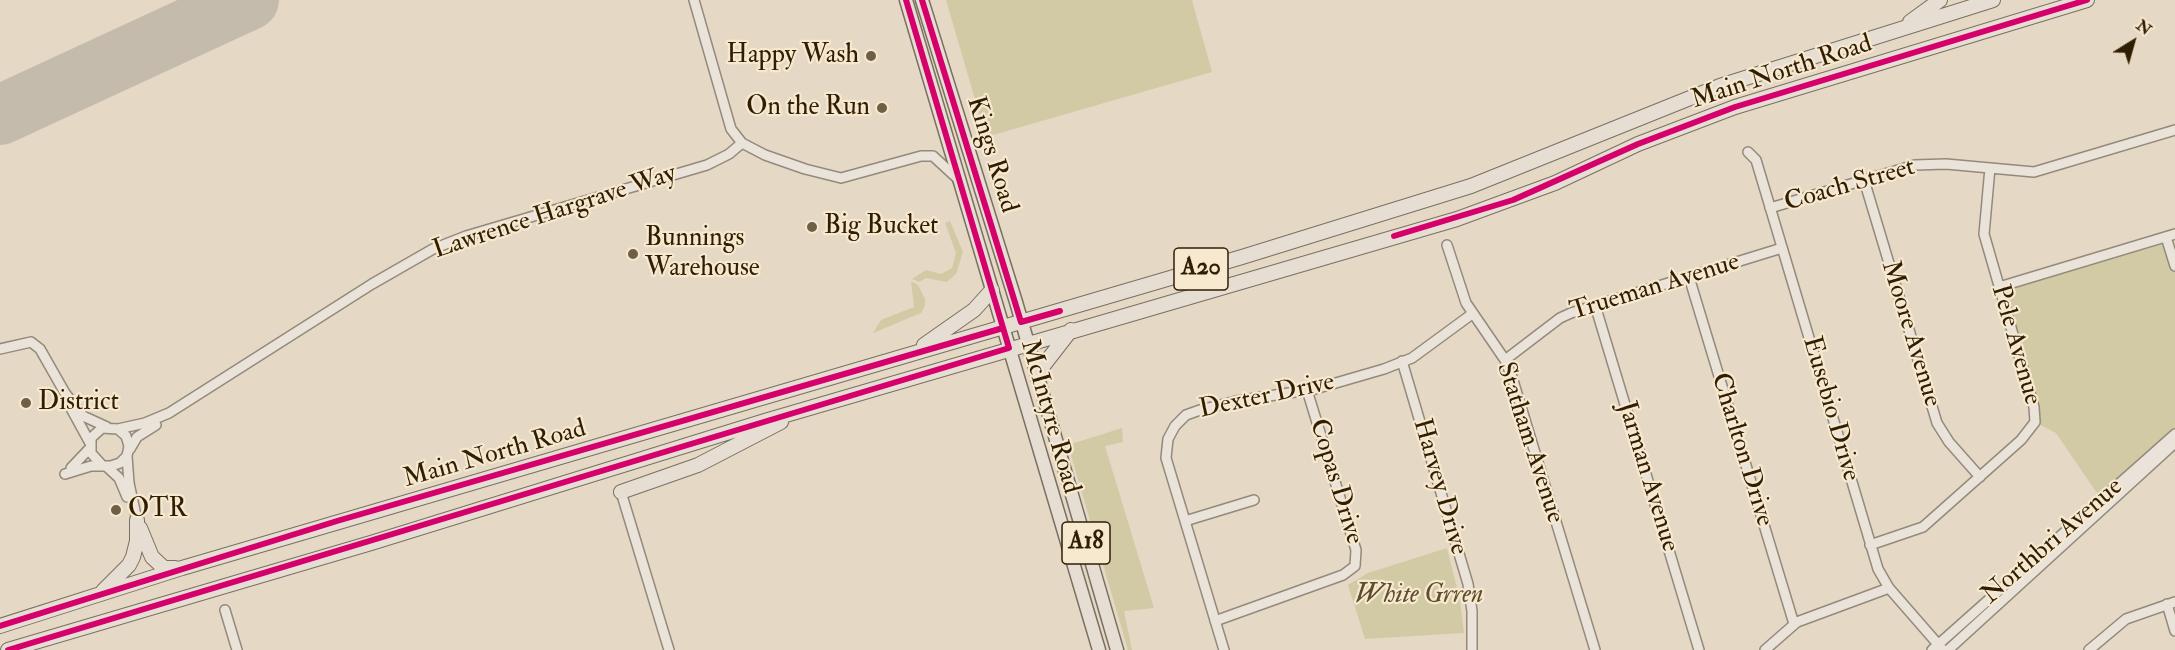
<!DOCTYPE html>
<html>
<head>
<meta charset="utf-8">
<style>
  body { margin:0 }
  #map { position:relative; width:2175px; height:650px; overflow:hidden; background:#e5d8c5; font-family:"IM FELL Double Pica",serif }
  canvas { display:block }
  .north { position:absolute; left:2103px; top:12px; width:60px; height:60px; -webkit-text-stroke:4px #f7e8d0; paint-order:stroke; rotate:37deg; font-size:16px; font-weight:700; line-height:24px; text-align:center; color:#301e02 }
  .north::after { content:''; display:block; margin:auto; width:21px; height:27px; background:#301e02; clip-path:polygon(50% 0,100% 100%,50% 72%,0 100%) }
</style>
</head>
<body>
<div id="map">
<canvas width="2175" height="650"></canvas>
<div class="north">N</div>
</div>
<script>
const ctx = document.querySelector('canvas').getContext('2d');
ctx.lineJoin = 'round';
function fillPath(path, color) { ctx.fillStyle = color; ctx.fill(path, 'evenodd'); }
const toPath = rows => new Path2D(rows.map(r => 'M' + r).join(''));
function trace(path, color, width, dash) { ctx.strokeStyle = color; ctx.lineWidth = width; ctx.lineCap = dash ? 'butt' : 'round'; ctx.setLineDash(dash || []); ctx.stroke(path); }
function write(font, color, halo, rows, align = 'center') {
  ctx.font = font + ' "IM FELL Double Pica",serif'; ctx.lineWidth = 4.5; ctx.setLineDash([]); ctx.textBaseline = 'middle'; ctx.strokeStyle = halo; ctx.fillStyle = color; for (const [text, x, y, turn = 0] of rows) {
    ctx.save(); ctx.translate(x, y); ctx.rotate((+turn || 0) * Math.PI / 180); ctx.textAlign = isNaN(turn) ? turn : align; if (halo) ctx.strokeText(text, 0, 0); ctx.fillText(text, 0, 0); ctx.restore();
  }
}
fillPath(toPath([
  [946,0,1192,0,1212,72,986,137],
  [950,221,963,252,956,274,947,282,926,278,919,282,912,279,926,270,941,274,952,268,956,253,945,223],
  [2166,237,2175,266,2175,434,2101,499,2056,433,2035,422,1999,287],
  [911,281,918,285,925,299,925,306,921,313,873,333,881,320,914,307],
  [1122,428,1123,442,1105,446,1154,608,1124,611,1132,650,1128,650,1068,445],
  [1447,548,1460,600,1464,633,1365,639,1348,585,1368,573]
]), '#d2caa5');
trace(toPath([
  [0,115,249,0]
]), '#c5bbac', 60);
const minor = toPath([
  [694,0,731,129,742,143],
  [1748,152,1756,160,1878,569,1889,588,1943,650],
  [1864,180,1937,423,1949,442,1980,477],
  [1770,208,1915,165,1946,164,2034,172,2175,130],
  [2166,237,2175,266],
  [1447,245,1466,303,1505,360,1512,377,1595,650],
  [1689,277,1794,624],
  [1999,287,2175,234],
  [1595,305,1699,650],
  [0,349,31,342,40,349,65,393,83,416,107,427],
  [1505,360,1560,318,1571,313,1782,248],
  [1402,361,1468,584,1472,611,1472,650],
  [67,401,90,443],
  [118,429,145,423,169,413,372,284,433,249,466,236,707,165,729,154,742,143,765,155,805,169,841,178,921,156,933,156,958,179],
  [130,449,137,437,156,425],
  [127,456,129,483,137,520],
  [106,466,119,478,127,497],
  [71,468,90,448],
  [65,474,91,466,111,466,120,463,127,456,129,446,126,436,118,429,102,428,91,438,91,453,101,464],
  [621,492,669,650],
  [1185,521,1254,500],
  [1870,545,1923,527,2021,440,2035,422,2034,407,1984,234,1990,168],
  [2167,604,2175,631],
  [225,610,237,650],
  [1215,621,1343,575,1355,566,1356,550,1307,390],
  [1224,650,1166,458,1168,439,1175,426,1186,415,1200,410,1236,401,1315,389,1384,369,1412,358,1472,314],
  [1765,650,1797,622,1889,588],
  [1932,650,2175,434],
  [1948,650,2175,443],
  [2089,650,2126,619,2175,602]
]);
const major = toPath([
  [906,0,1099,650],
  [922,0,1016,302,1117,650]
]);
const highway = toPath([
  [1910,22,1940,0],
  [924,345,974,310,992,290],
  [1038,379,1043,366,1071,330],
  [621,492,698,465,781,422],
  [140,528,152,557,164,568,175,568],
  [103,591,129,565,133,557,137,541,137,520],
  [0,626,182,568,1242,257,1471,186,1720,86,1993,0],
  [8,650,371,543,765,421,1457,219,1555,183,1638,144,1735,107,2087,0]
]);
trace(minor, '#948a7b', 12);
trace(major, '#797062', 15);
trace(highway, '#797062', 16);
trace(minor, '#e9e3d9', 9);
trace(major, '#e6ded3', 12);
trace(highway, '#e6ded3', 14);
trace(toPath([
  [922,0,1021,322,1060,311],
  [1394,236,1513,200,1638,144,1735,107,2087,0],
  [0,626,337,521,1003,328],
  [8,650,1009,348,906,0]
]), '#d6006c', 6);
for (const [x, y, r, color] of [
  [871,56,6,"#6f5f46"],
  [882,108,6,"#6f5f46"],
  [812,227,6,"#6f5f46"],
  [633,254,6,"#6f5f46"],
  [26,403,6,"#6f5f46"],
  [116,510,6,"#6f5f46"]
]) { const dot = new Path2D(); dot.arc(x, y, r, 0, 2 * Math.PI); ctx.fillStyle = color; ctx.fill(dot); trace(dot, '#f7e8d0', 2); }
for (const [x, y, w] of [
  [1201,269,54],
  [1086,543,48]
]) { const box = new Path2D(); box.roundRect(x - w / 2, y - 21, w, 42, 4.5); ctx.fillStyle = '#f7e8d0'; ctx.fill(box); trace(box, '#301e02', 1.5); }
write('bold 24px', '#301e02', null, [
  ["A20",1201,269],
  ["A18",1086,543]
]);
write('26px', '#301e02', '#f7e8d0', [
  ["Happy Wash",859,56,"right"],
  ["On the Run",870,108,"right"],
  ["Big Bucket",824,227],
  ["Bunnings",645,239],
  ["Warehouse",645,269],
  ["District",38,403],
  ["OTR",128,510]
], 'left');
write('26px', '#301e02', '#f7e8d0', [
  ["Main North Road",1782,73,-18],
  ["Kings Road",991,155,73],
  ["Coach Street",1850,186,-16],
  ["Lawrence Hargrave Way",555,213,-18],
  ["Trueman Avenue",1655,288,-17],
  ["Moore Avenue",1910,334,73],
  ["Pele Avenue",2015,345,74],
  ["Dexter Drive",1267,397,-12],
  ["Eusebio Drive",1830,409,74],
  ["McIntyre Road",1049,417,74],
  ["Statham Avenue",1529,443,72],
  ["Charlton Drive",1741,450,73],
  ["Main North Road",495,455,-16],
  ["Jarman Avenue",1647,477,73],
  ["Copas Drive",1335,482,73],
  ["Harvey Drive",1439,487,74],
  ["Northbri Avenue",2053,542,-41]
]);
write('italic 26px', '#5c4e2b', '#f7e8d0', [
  ["White Grren",1419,596]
]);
</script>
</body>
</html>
